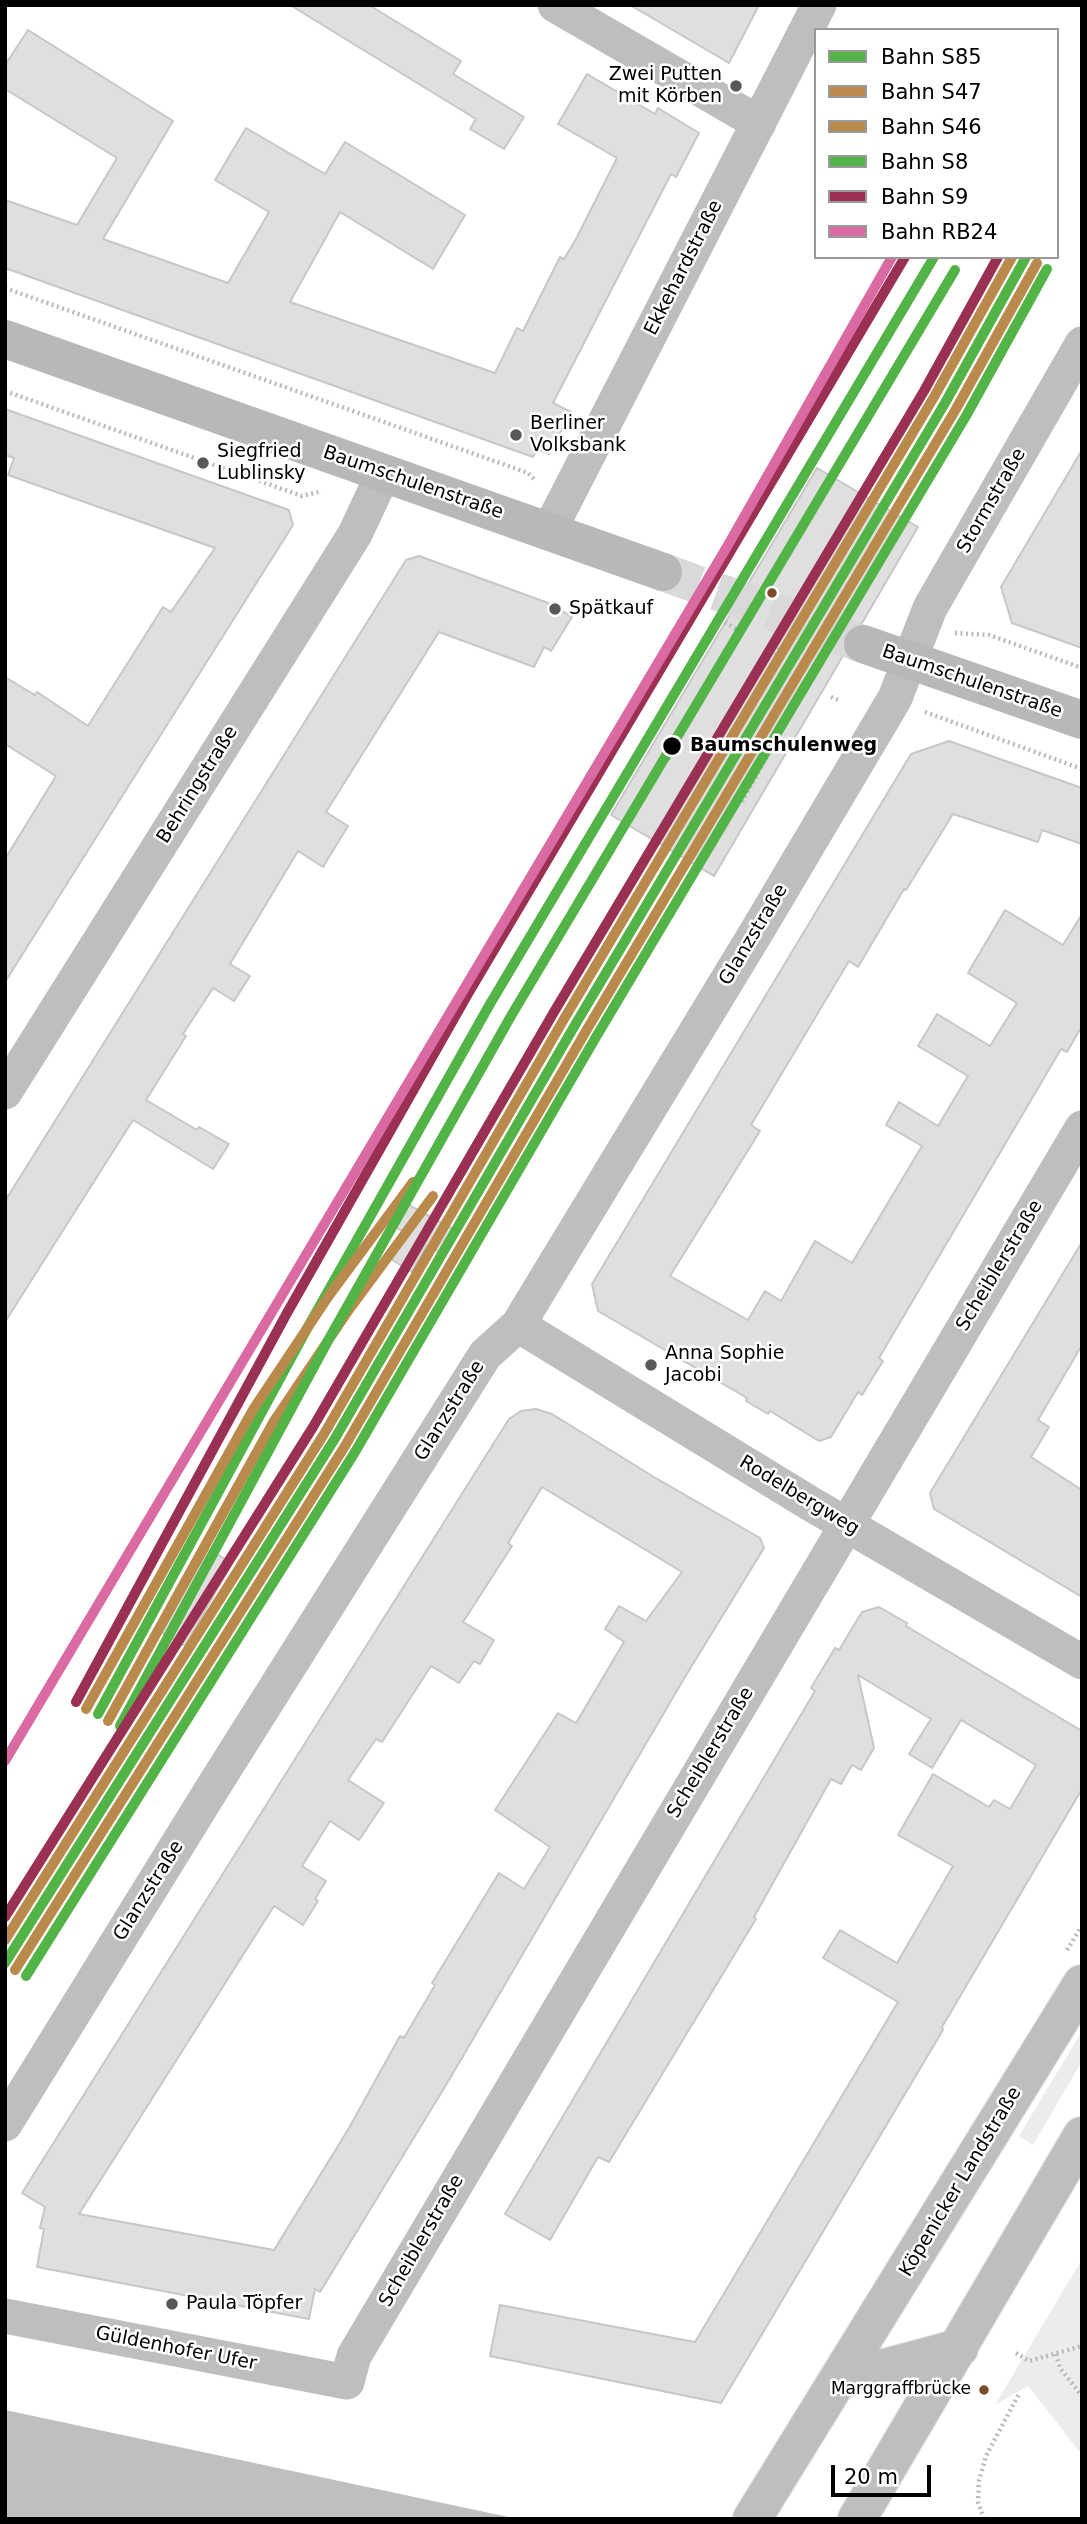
<!DOCTYPE html>
<html>
<head>
<meta charset="utf-8">
<style>
  body { margin:0 }
  #map { position:relative; width:1087px; height:2524px; overflow:hidden; background:#fff; font-family:"DejaVu Sans",sans-serif }
  canvas { display:block }
  .frame { position:absolute; inset:0; border:7px solid #000; pointer-events:none }
  .legend { position:absolute; left:814px; top:28px; width:245px; height:231px; box-sizing:border-box; background:#fff; border:2px solid #999; margin:0; padding:9px 12px; list-style:none; font-size:21px; color:#000 }
  .legend li { display:flex; align-items:center; gap:14px; height:35px }
  .legend b { width:35px; border:2px solid #999 }
  .scale { position:absolute; left:831px; top:2465px; width:100px; height:32px; box-sizing:border-box; border:4px solid #000; border-top:0; padding-left:9px; font-size:21px; line-height:24px; white-space:nowrap; color:#000; -webkit-text-stroke:5px #fff; paint-order:stroke }
</style>
</head>
<body>
<div id="map">
<canvas width="1087" height="2524"></canvas>
<div class="frame"></div>
<ul class="legend">
<li><b style="height:9px;background:#52b447"></b>Bahn S85</li>
<li><b style="height:9px;background:#ba8a4d"></b>Bahn S47</li>
<li><b style="height:9px;background:#ba8a4d"></b>Bahn S46</li>
<li><b style="height:9px;background:#52b447"></b>Bahn S8</li>
<li><b style="height:9px;background:#9a3052"></b>Bahn S9</li>
<li><b style="height:9px;background:#da6ba2"></b>Bahn RB24</li>
</ul>
<div class="scale">20 m</div>
</div>
<script>
const ctx = document.querySelector('canvas').getContext('2d');
ctx.lineJoin = 'round';
function fillPath(path, color) { ctx.fillStyle = color; ctx.fill(path, 'evenodd'); }
const toPath = rows => new Path2D(rows.map(r => 'M' + r).join(''));
function trace(path, color, width, dash) { ctx.strokeStyle = color; ctx.lineWidth = width; ctx.lineCap = dash ? 'butt' : 'round'; ctx.setLineDash(dash || []); ctx.stroke(path); }
function write(font, color, halo, rows, align = 'center') {
  ctx.font = font + ' "DejaVu Sans",sans-serif'; ctx.lineWidth = 5; ctx.setLineDash([]); ctx.textBaseline = 'middle'; ctx.strokeStyle = halo; ctx.fillStyle = color; for (const [text, x, y, turn = 0] of rows) {
    ctx.save(); ctx.translate(x, y); ctx.rotate((+turn || 0) * Math.PI / 180); ctx.textAlign = isNaN(turn) ? turn : align; if (halo) ctx.strokeText(text, 0, 0); ctx.fillText(text, 0, 0); ctx.restore();
  }
}
fillPath(toPath([
  [1082,2031,1082,2061,1033,2145,1019,2136],
  [1082,2259,1082,2455,1028,2386,995,2405]
]), '#ececec');
fillPath(toPath([
  [5,2410,518,2519,5,2519]
]), '#bfbfbf');
const building = toPath([
  [290,5,369,5,461,61,453,74,524,117,504,149,470,129,476,119,290,5],
  [630,5,759,5,729,63,630,5],
  [28,30,173,121,103,239,228,283,269,212,215,180,246,128,325,174,345,142,465,215,433,269,340,212,290,302,495,373,517,328,523,331,560,257,564,259,576,239,617,158,558,124,587,74,655,114,658,108,699,133,676,177,671,174,553,403,571,412,549,454,537,449,533,457,5,268,5,200,77,225,117,158,5,89,5,65,28,30],
  [5,409,289,510,293,525,5,982,5,859,56,776,5,744,5,677,35,695,37,692,88,726,163,607,171,612,215,548,8,475,14,458,5,455,5,409],
  [1082,450,1082,648,1012,623,1001,587,1082,450],
  [817,468,918,527,862,623,849,627,843,636,841,647,844,654,714,876,611,815,817,468],
  [419,556,551,604,572,617,551,651,544,647,534,667,439,632,326,812,348,826,323,867,298,851,230,964,250,976,234,1001,213,988,183,1034,186,1036,146,1100,197,1130,199,1127,229,1144,213,1169,133,1120,5,1322,5,1201,406,560,419,556],
  [949,741,1082,788,1082,844,1042,830,1038,842,953,814,906,890,904,889,858,967,849,961,751,1125,760,1131,670,1276,748,1320,765,1291,781,1301,815,1241,852,1263,922,1146,886,1125,899,1102,938,1126,968,1076,918,1046,937,1014,990,1046,1017,1003,968,973,1005,910,1063,945,1082,914,1082,1026,1067,1052,1061,1049,1044,1078,879,1358,883,1361,862,1395,858,1392,831,1437,819,1441,770,1411,768,1414,746,1401,747,1398,598,1311,592,1284,911,754,949,741],
  [407,1204,455,1230,442,1254,427,1245,412,1272,389,1258,404,1232,395,1227,407,1204],
  [1082,1242,1082,1345,1038,1420,1049,1427,1031,1457,1082,1490,1082,1597,934,1509,930,1493,1082,1242],
  [536,1409,552,1414,654,1477,760,1538,764,1548,685,1677,449,2080,320,2292,315,2289,309,2319,37,2267,44,2229,40,2228,45,2207,22,2193,509,1419,521,1411,536,1409],
  [542,1487,682,1572,646,1621,619,1606,605,1629,624,1642,576,1723,558,1713,495,1810,550,1847,524,1889,499,1873,432,1983,435,1985,404,2038,400,2036,349,2128,274,2250,79,2214,274,1906,303,1925,318,1901,315,1899,326,1881,302,1866,330,1821,359,1840,384,1803,348,1780,376,1739,382,1742,431,1666,459,1683,474,1661,480,1664,494,1640,463,1622,512,1546,508,1543,542,1487],
  [208,1549,232,1563,185,1646,161,1632,208,1549],
  [879,1607,907,1623,906,1626,1082,1731,1082,1789,942,2027,943,2030,721,2403,490,2356,500,2305,695,2342,898,2002,823,1958,840,1930,897,1963,953,1866,898,1835,933,1774,989,1807,994,1800,1010,1809,1036,1765,961,1720,932,1768,909,1754,931,1719,858,1675,874,1748,861,1770,852,1765,841,1784,831,1779,754,1917,756,1919,609,2162,598,2157,550,2240,505,2214,815,1691,811,1688,835,1648,839,1650,862,1612,879,1607]
]);
fillPath(building, '#dfdfdf');
trace(building, '#c7c7c7', 2);
trace(toPath([
  [663,572,863,644]
]), '#d9d9d9', 38, [38, 19]);
const primary = toPath([
  [840,2380,959,2348],
  [752,2519,1082,1984],
  [857,2519,1082,2136]
]);
trace(primary, '#dbdbdb', 40);
trace(toPath([
  [5,288,528,473,536,481],
  [5,391,302,496,322,491],
  [849,611,870,576],
  [725,622,742,633,799,534],
  [955,633,989,635,1082,668],
  [802,650,820,661,827,649],
  [776,655,780,647],
  [831,697,841,701],
  [925,712,1082,769],
  [665,756,704,688,708,690,727,659],
  [668,759,708,690],
  [738,800,779,731],
  [742,802,804,688],
  [1067,1950,1082,1926],
  [1016,2353,1029,2361,1082,2346],
  [1056,2354,1060,2368,1082,2396],
  [984,2519,978,2502,979,2481,986,2456,1020,2392]
]), '#b9b9b9', 4.5, [2, 3.5]);
trace(toPath([
  [555,5,759,123],
  [549,531,819,5],
  [5,1092,355,534,384,472],
  [518,1325,811,1504,1082,1662],
  [5,2124,215,1784,485,1355,518,1325,760,926,895,698,930,608,1082,344],
  [5,2316,347,2382,354,2356,1082,1128]
]), '#bebebe', 35);
trace(toPath([
  [5,339,663,572],
  [863,644,1082,720]
]), '#b8b8b8', 38);
trace(primary, '#bebebe', 38);
trace(toPath([
  [98,1714,309,1325,490,1004,934,257],
  [5,1963,334,1440,575,1025,945,403,1026,257]
]), '#52b447', 10);
trace(toPath([
  [108,1721,274,1421,348,1311,433,1196],
  [15,1970,345,1446,586,1031,956,409,1037,263]
]), '#ba8a4d', 10);
trace(toPath([
  [86,1709,254,1408,328,1297,413,1182],
  [5,1940,324,1434,564,1019,934,397,1012,257]
]), '#ba8a4d', 10);
trace(toPath([
  [120,1726,330,1337,511,1016,955,270],
  [26,1976,355,1452,596,1037,966,416,1047,269]
]), '#52b447', 10);
trace(toPath([
  [76,1702,287,1313,469,992,905,257],
  [5,1917,313,1427,554,1012,924,391,998,257]
]), '#9a3052', 10);
trace(toPath([
  [5,1761,728,545,892,257]
]), '#da6ba2', 10);
for (const [x, y, r, color] of [
  [736,86,7,"#595959"],
  [516,435,7,"#595959"],
  [203,463,7,"#595959"],
  [772,593,6,"#7a4b2a"],
  [555,609,7,"#595959"],
  [672,746,10,"#000"],
  [651,1365,7,"#595959"],
  [172,2304,7,"#595959"],
  [984,2390,6,"#7a4b2a"]
]) { const dot = new Path2D(); dot.arc(x, y, r, 0, 2 * Math.PI); ctx.fillStyle = color; ctx.fill(dot); trace(dot, '#fff', 2.5); }
write('17px', '#000', '#fff', [
  ["Marggraffbrücke",971,2390]
], 'right');
write('19px', '#000', '#fff', [
  ["Zwei Putten",722,75,"right"],
  ["mit Körben",722,97,"right"],
  ["Berliner",530,424],
  ["Volksbank",530,446],
  ["Siegfried",217,452],
  ["Lublinsky",217,474],
  ["Spätkauf",569,609],
  ["Anna Sophie",665,1354],
  ["Jacobi",665,1376],
  ["Paula Töpfer",186,2304]
], 'left');
write('19px', '#000', '#fff', [
  ["Ekkehardstraße",684,268,-63],
  ["Baumschulenstraße",413,483,19],
  ["Stormstraße",992,501,-60],
  ["Baumschulenstraße",972,682,19],
  ["Behringstraße",198,785,-58],
  ["Glanzstraße",754,935,-59],
  ["Scheiblerstraße",1000,1266,-59],
  ["Glanzstraße",450,1411,-58],
  ["Rodelbergweg",799,1496,31],
  ["Scheiblerstraße",711,1753,-59],
  ["Glanzstraße",149,1891,-58],
  ["Köpenicker Landstraße",961,2182,-59],
  ["Scheiblerstraße",422,2241,-60],
  ["Güldenhofer Ufer",176,2349,11]
]);
write('bold 19px', '#000', '#fff', [
  ["Baumschulenweg",690,746]
], 'left');
</script>
</body>
</html>
